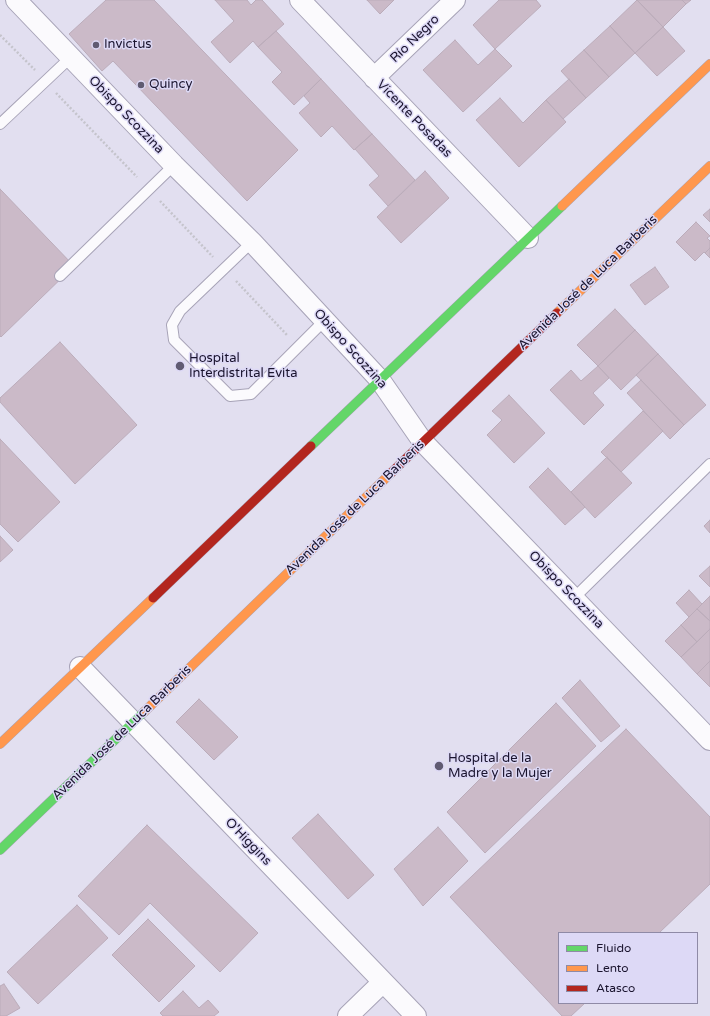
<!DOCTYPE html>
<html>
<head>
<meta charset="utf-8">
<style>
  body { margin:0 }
  #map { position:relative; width:710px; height:1016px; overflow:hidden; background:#e2dff0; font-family:"Varela Round",sans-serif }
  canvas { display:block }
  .legend { position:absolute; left:558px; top:932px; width:140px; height:72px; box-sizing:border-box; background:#ddd9f6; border:1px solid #8f8aa6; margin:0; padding:5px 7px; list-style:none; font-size:12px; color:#1a142e }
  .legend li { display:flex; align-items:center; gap:8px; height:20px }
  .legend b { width:20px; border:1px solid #8f8aa6 }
</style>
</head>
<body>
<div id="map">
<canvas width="710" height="1016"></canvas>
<ul class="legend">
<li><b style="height:5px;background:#63d668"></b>Fluido</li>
<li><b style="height:5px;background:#ff974d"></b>Lento</li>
<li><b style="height:5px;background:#b3261e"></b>Atasco</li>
</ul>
</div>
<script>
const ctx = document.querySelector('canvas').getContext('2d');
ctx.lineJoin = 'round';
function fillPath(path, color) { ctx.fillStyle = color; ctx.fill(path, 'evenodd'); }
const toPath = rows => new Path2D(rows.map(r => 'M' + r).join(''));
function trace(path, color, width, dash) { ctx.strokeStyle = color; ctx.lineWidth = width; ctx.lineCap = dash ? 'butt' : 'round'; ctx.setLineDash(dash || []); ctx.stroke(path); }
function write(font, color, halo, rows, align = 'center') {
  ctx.font = font + ' "Varela Round",sans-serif'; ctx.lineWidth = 3; ctx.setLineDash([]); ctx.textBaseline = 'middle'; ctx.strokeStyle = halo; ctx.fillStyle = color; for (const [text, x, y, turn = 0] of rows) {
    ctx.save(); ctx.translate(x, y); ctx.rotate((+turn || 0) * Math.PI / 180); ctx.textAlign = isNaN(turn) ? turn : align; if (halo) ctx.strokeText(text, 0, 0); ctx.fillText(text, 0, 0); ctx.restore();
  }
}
const building = toPath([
  [106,0,154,0,298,150,247,201,113,61,102,71,69,34,106,0],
  [215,0,247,0,251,5,256,0,262,0,284,24,258,47,253,41,230,63,211,42,234,21,215,0],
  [367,0,394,0,380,14,367,0],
  [499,0,536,0,541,6,495,49,473,25,499,0],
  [637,0,682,0,686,4,663,27,637,0],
  [637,0,663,27,635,53,610,26,637,0],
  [682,0,691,0,686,4,682,0],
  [610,26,635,53,609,77,584,50,610,26],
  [663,27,685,51,657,76,635,53,663,27],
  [276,31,321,79,294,105,272,82,282,72,258,47,276,31],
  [455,40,478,65,495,49,512,66,463,112,423,70,455,40],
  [584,50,609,77,586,98,561,71,584,50],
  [321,79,372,134,354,150,332,126,321,137,299,113,310,103,304,96,321,79],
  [569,79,586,98,563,119,546,100,569,79],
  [500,98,523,123,546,100,566,122,519,167,476,120,500,98],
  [372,134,415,180,388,206,369,185,379,176,355,149,372,134],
  [425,171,449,198,401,243,377,217,425,171],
  [0,189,74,266,1,337,0,336,0,189],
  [710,209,710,222,703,215,710,209],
  [696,222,710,236,707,238,710,241,710,248,705,253,704,252,695,261,676,242,696,222],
  [710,248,710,258,705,253,710,248],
  [655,267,669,287,645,305,630,285,655,267],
  [615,309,635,330,598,366,577,345,615,309],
  [635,330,658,354,621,390,598,366,635,330],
  [60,342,137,425,75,484,0,402,0,398,60,342],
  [658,354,706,405,684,425,636,375,658,354],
  [598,366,609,378,593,393,604,405,584,425,550,390,571,370,581,381,598,366],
  [641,380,684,425,670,439,627,393,641,380],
  [509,395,545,433,514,463,487,435,502,420,492,411,509,395],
  [643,411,663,431,621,472,601,452,643,411],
  [0,439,60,502,18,542,0,524,0,439],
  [607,457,632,483,595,518,571,492,607,457],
  [548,468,585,507,565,525,529,487,548,468],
  [710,520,710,533,704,526,710,520],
  [0,536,13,550,0,562,0,536],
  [710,566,710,587,699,576,710,566],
  [689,590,702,604,689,617,676,603,689,590],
  [710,596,710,621,697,609,710,596],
  [697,609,710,621,710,629,697,642,681,625,697,609],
  [681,625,697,642,681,657,665,641,681,625],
  [710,629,710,661,697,674,681,657,710,629],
  [710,661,710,687,697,674,710,661],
  [580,680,620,726,601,742,562,698,580,680],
  [199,699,238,737,214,760,176,722,199,699],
  [556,703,596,746,485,853,447,812,556,703],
  [626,729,710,817,710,884,659,933,559,933,559,1003,585,1003,571,1016,562,1016,450,897,626,729],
  [318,814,374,875,348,899,292,838,318,814],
  [147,825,258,933,220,972,150,903,119,935,78,896,147,825],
  [438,827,468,861,423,906,394,869,438,827],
  [77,905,108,938,38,1004,7,972,77,905],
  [148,919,195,966,159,1002,112,955,148,919],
  [4,984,20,1008,6,1016,0,1016,0,986,4,984],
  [183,991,199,1008,208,1000,219,1012,214,1016,163,1016,160,1013,183,991]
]);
fillPath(building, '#cbbac8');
trace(building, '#bbacba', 1);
const lane = toPath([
  [0,124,71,57],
  [252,242,180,311,172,325,174,340,230,396,251,394,325,320],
  [60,276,174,165],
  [574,598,710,464]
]);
const street = toPath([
  [16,0,174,165,252,242,380,380,423,442,710,740],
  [300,0,528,238],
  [374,78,455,0],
  [80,667,416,1016],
  [348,1016,383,982]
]);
const fast = toPath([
  [311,446,562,206],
  [0,850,144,712]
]);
const slow = toPath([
  [562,206,710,64],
  [557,313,710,166],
  [144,712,391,473],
  [0,744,153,598]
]);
const jam = toPath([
  [391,473,557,313],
  [153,598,311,446]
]);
trace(lane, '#a7a3b7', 12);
trace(street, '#a7a3b7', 22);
trace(fast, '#a7a3b7', 10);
trace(slow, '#a7a3b7', 10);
trace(jam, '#a7a3b7', 10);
trace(toPath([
  [0,35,35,70],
  [56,93,137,177],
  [160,201,213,257],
  [236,281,287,335]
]), '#c5c4cc', 2.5, [2, 2]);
trace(lane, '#fbfafd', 10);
trace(street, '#fbfafd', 20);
trace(fast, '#63d668', 9);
trace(slow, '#ff974d', 9);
trace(jam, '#b3261e', 9);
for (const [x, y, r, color] of [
  [96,45,4,"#605b72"],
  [141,85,4,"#605b72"],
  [180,366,5,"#605b72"],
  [439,766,5,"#605b72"]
]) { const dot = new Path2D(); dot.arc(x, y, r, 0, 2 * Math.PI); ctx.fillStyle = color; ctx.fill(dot); trace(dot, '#ddd9f6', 1.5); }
write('13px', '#1a142e', '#ddd9f6', [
  ["Río Negro",415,39,-44],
  ["Obispo Scozzina",126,115,46],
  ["Vicente Posadas",414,119,46],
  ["Avenida José de Luca Barberis",588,283,-44],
  ["Obispo Scozzina",350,349,48],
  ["Avenida José de Luca Barberis",355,508,-44],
  ["Obispo Scozzina",566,590,46],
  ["Avenida José de Luca Barberis",122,733,-44],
  ["O'Higgins",248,842,46]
]);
write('13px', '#1a142e', '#ddd9f6', [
  ["Invictus",104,45],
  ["Quincy",149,85],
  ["Hospital",189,359],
  ["Interdistrital Evita",189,374],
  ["Hospital de la",448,759],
  ["Madre y la Mujer",448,774]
], 'left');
</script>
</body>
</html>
